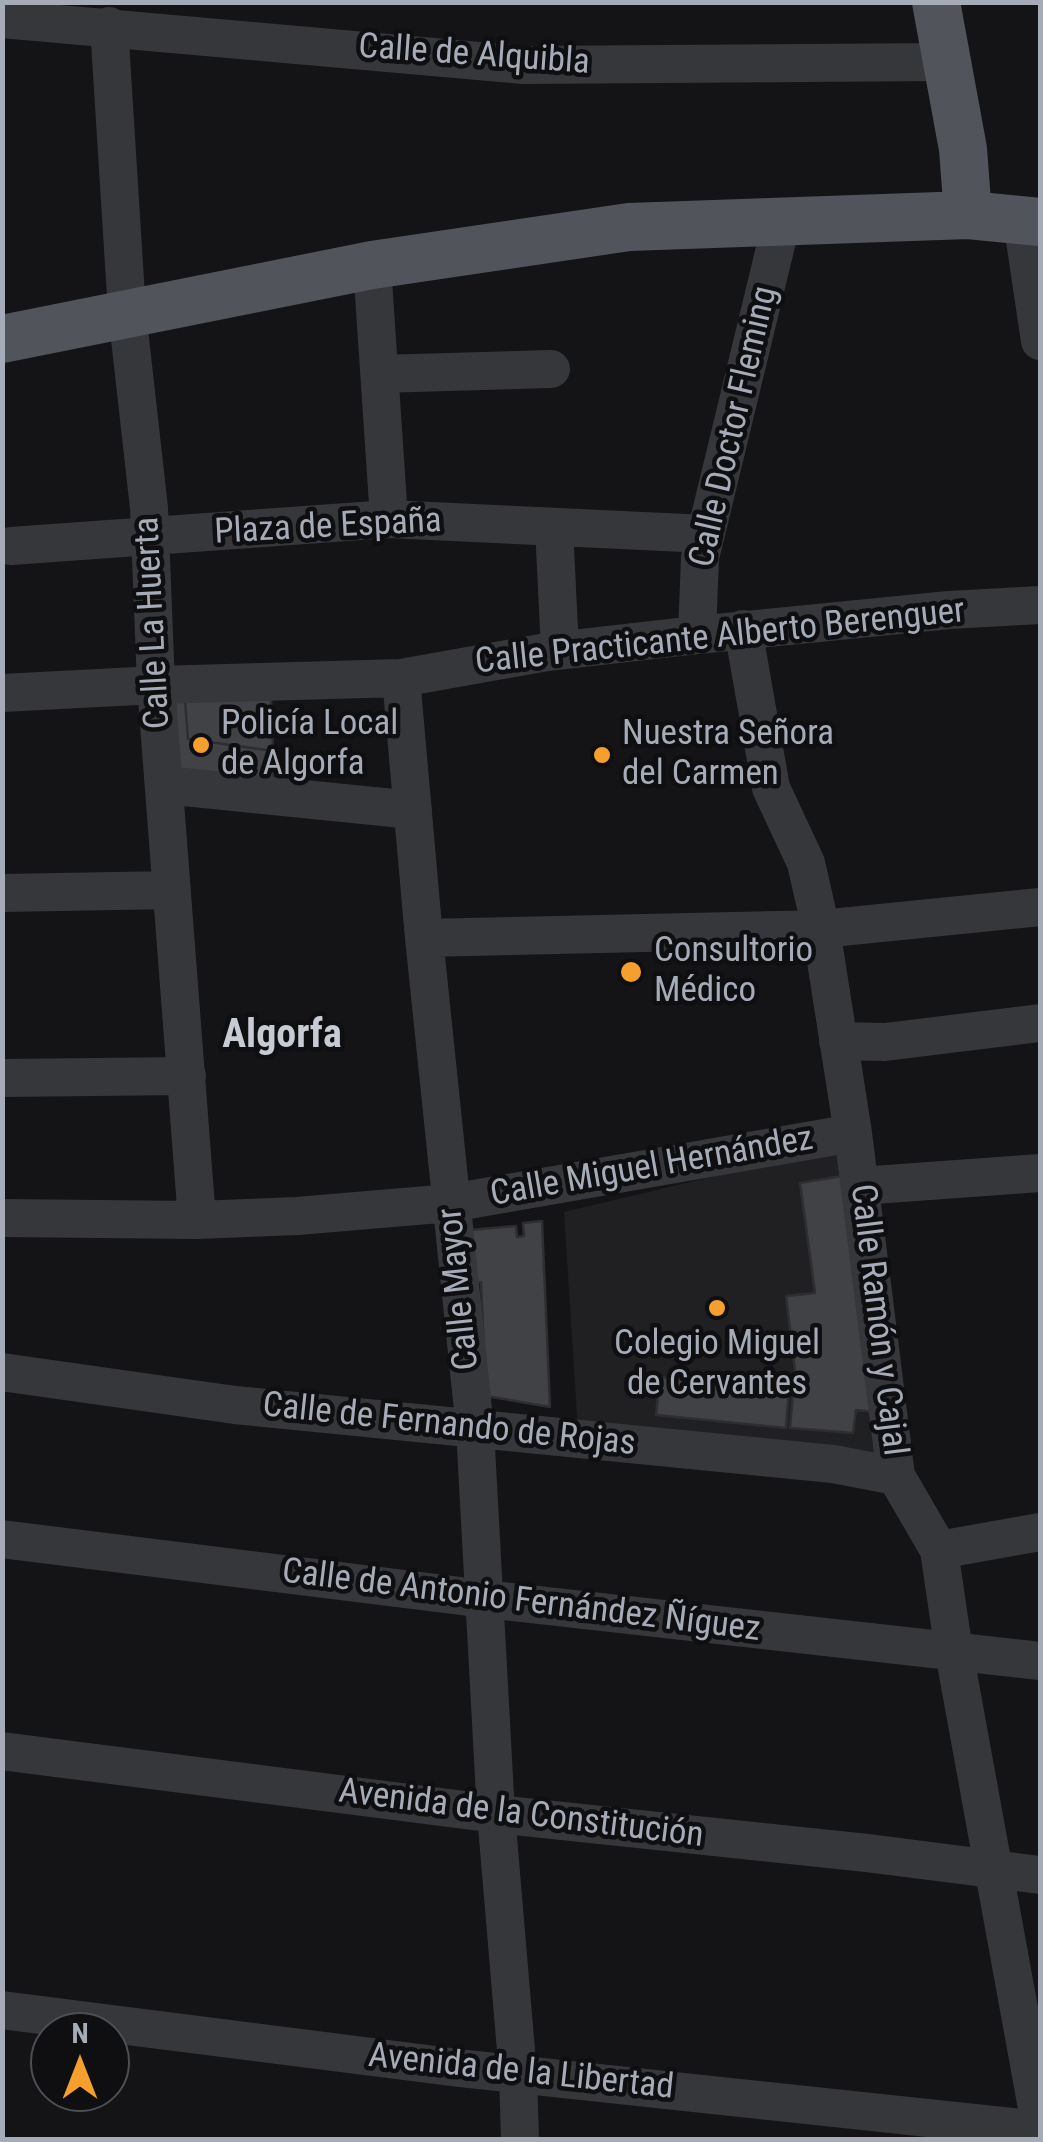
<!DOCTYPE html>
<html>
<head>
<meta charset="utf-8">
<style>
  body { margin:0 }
  #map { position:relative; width:1043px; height:2142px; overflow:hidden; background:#141416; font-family:"Roboto Condensed",sans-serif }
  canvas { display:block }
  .frame { position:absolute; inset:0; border:5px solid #a6acb7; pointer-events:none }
  .north { position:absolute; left:30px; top:2012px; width:100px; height:100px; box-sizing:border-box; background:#0f0f11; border:2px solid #4b4e53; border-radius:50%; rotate:0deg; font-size:28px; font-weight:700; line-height:40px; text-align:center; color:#a6acb7 }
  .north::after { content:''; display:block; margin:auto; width:35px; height:45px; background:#f59f2d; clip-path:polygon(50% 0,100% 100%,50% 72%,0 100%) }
</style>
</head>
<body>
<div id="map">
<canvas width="1043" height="2142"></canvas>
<div class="frame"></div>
<div class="north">N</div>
</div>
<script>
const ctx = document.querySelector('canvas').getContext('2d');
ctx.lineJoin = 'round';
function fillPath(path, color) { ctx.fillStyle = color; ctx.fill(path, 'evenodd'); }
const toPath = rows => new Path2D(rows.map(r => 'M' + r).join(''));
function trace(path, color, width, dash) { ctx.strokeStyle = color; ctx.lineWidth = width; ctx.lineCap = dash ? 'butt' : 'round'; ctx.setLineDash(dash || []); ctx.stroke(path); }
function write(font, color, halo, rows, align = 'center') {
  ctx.font = font + ' "Roboto Condensed",sans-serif'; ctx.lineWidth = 9; ctx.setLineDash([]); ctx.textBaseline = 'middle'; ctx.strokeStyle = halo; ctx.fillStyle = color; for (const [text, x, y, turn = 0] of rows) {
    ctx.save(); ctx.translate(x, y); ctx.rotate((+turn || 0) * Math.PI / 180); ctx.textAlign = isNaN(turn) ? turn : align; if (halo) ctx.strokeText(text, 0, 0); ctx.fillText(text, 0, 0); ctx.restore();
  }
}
fillPath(toPath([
  [842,1146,886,1462,578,1430,564,1212]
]), '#202023');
const building = toPath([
  [271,697,273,751,188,739,185,700,271,697],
  [185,700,188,739,273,751,273,790,175,780,168,701,185,700],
  [842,1176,876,1412,856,1410,853,1433,790,1428,795,1371,786,1296,815,1293,800,1183,842,1176],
  [542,1221,550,1407,486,1396,481,1282,474,1283,470,1230,516,1226,517,1237,524,1236,523,1223,542,1221],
  [660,1377,789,1389,786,1428,656,1415,660,1377]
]);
fillPath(building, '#404246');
trace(building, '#2e2e32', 2.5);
trace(toPath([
  [2,19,524,65,947,62],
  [109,26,127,312,149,508,156,685,197,1220],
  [1022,220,1040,341],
  [372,265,389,519],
  [380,374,551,369],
  [554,527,560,650],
  [11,546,389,519,706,534],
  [743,629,771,788,806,863,821,929,853,1133,896,1476,939,1550,954,1652,1040,2124],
  [697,635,700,558,782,220],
  [401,678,424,938,475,1429,496,1814,518,2074,520,2140],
  [2,693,156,685,401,678,547,652,697,635,949,610,1040,605],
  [164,785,413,810],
  [2,893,172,890],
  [424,938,821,929,1040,907],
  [838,1041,885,1042,1040,1023],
  [2,1078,187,1076],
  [860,1186,1040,1173],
  [2,1218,197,1220,297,1216,451,1203,853,1133],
  [2,1372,235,1405,833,1464,896,1476],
  [2,1539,485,1599,1040,1661],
  [939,1550,1040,1532],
  [2,1751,496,1814,867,1853,1040,1875],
  [2,2010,459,2068,1040,2130]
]), '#35373b', 38);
trace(toPath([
  [936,2,963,149,968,215],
  [2,339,372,265,629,227,968,215,1040,222]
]), '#51545a', 48);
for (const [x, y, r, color] of [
  [201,745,10,"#f59f2d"],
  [602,755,10,"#f59f2d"],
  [631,972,12,"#f59f2d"],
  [717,1308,10,"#f59f2d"]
]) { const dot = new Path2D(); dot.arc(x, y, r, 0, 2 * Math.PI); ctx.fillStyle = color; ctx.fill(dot); trace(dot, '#0f0f11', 4); }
write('35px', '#a6acb7', '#0f0f11', [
  ["Calle de Alquibla",474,56,4],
  ["Calle Doctor Fleming",735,427,-77],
  ["Plaza de España",328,528,-3],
  ["Calle La Huerta",154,623,-93],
  ["Calle Practicante Alberto Berenguer",720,638,-6],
  ["Calle Miguel Hernández",652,1168,-10],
  ["Calle Mayor",460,1289,-96],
  ["Calle Ramón y Cajal",877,1320,83],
  ["Calle de Fernando de Rojas",449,1426,6],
  ["Calle de Antonio Fernández Ñíguez",521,1602,7],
  ["Avenida de la Constitución",521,1815,7],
  ["Avenida de la Libertad",521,2073,6]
]);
write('35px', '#a6acb7', '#0f0f11', [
  ["Policía Local",221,725],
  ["de Algorfa",221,765],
  ["Nuestra Señora",622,735],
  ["del Carmen",622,775],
  ["Consultorio",654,952],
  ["Médico",654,992],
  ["Colegio Miguel",717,1345,"center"],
  ["de Cervantes",717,1385,"center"]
], 'left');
write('bold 40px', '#c7cbd3', '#0f0f11', [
  ["Algorfa",282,1037]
]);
</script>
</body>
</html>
